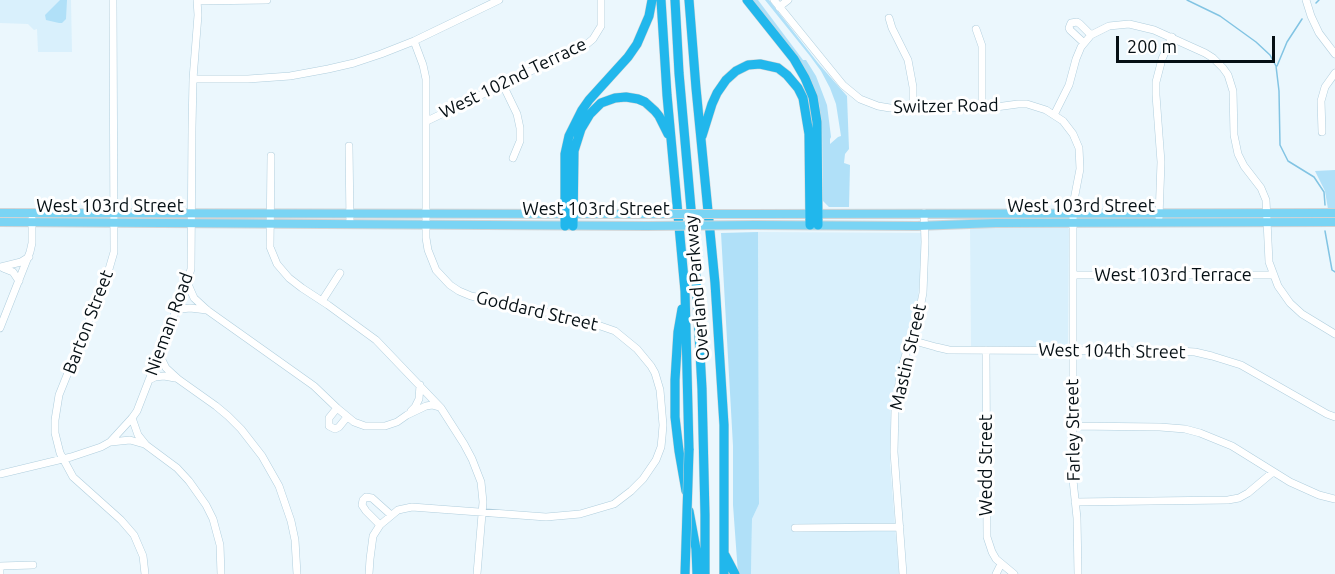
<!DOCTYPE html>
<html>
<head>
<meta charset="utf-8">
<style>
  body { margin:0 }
  #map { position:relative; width:1335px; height:574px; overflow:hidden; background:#ebf7fd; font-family:Ubuntu,sans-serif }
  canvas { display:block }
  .scale { position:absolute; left:1116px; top:36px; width:159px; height:27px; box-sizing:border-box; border:3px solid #050f14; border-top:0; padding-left:8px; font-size:18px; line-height:21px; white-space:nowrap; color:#050f14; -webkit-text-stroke:4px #fff; paint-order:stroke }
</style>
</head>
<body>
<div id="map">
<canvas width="1335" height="574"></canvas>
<div class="scale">200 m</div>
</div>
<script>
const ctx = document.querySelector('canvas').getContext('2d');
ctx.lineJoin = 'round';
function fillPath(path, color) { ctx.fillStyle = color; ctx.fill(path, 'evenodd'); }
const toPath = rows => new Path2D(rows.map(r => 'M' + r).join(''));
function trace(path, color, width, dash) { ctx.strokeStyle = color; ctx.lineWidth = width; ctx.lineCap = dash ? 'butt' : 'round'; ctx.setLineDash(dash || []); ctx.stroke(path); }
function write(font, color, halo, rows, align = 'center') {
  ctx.font = font + ' Ubuntu,sans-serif'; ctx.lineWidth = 6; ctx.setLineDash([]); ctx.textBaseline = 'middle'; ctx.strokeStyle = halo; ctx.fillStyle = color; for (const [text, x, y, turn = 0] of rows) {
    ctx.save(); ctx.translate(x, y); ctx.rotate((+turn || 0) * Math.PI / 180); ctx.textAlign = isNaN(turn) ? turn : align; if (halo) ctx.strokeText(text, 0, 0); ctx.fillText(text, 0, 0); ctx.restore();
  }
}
fillPath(toPath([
  [0,0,71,0,72,52,38,52,37,29,34,30,28,24,0,23],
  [970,225,1066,226,1069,229,1068,342,1067,345,1062,347,971,346],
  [758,232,921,233,921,265,918,299,901,357,891,400,890,464,899,574,751,574,752,519,759,504]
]), '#d9f0fc');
fillPath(toPath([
  [60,0,67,0,66,19,62,23,59,23,46,20,45,15],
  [752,0,758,0,803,60,806,60,816,76,827,105,831,137,830,139,830,144,838,137,841,136,836,104,830,88,821,71,810,56,765,0,769,0,818,63,847,96,849,149,845,154,844,163,850,165,849,207,829,207,823,201,822,127,819,103,815,90,809,77],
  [1335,170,1335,209,1328,209,1325,191,1315,171],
  [758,232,759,504,752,519,751,574,738,574,733,505,733,446,721,233]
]), '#b0e0f8');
trace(toPath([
  [1187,0,1220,16,1256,42,1270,55,1276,66,1279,91,1280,145,1288,161,1314,177,1324,192,1325,205],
  [1316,3,1319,0],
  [1277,66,1287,42,1302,19],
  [1325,231,1332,270,1335,272]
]), '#82c4e3', 1.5);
const minor = toPath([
  [113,0,114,252,107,276,59,395,55,420,55,433,60,453,73,477,121,520,134,535,143,556,145,574],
  [774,0,843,85,860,99,878,106,890,108,996,107,1018,104,1027,104,1046,110,1063,121,1073,134,1079,148,1080,169,1073,205,1073,480,1077,518,1078,574],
  [1306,0,1311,16,1319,33,1335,54],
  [197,1,267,0],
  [779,7,788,0],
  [889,18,892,28,908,60,913,87,913,108],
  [976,29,982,46,982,108],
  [1084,43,1070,30,1069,28,1071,23,1077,22,1080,24,1091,35],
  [193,79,248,79,290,76,328,69,354,63,381,54,414,41,499,0],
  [503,85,517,114,520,128,520,141,513,158],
  [1054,115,1069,85,1076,59,1081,47,1091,35,1109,26,1129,24,1154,30,1205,53,1213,58,1223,68,1228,75,1233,91,1234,135,1238,154,1244,166,1261,188,1266,200,1269,262,1278,286,1290,303,1302,314,1335,334],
  [427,121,587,44,593,39,601,26,601,0],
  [1322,132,1321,101,1325,87,1335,73],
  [349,146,350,223],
  [271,156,270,247,277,264,289,278,302,288,328,305,376,340,441,408,464,444,472,459,481,482,483,502,477,574],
  [1159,217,1161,162,1156,95,1156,82,1162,59,1172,37],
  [0,267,21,262,29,257],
  [3,268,13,272,19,281],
  [1073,275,1273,275],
  [187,282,194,298,207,310,314,386,337,408,354,422,365,426,385,426,397,422,407,415,426,406,432,405,439,407],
  [322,301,340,273],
  [176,312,181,309,190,308,207,310],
  [0,328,30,252,32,243,32,219],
  [911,340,936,347,949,350,1179,351,1195,352,1212,356,1241,365,1327,414,1335,417],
  [986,350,987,537,992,552,996,559,1014,574],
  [159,354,166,368,178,379,216,406,228,416,241,429,262,456,279,486,291,521,295,540,297,574],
  [149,380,155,377,164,376,175,378],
  [337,408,329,418,329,426,335,429,339,427,347,417],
  [411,411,415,407,419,399,420,385],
  [132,418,138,435,146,445,177,468,189,481,206,505,213,519,220,545,221,574],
  [1073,426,1160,427,1185,429,1200,433,1232,446,1290,482,1319,495,1335,499],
  [111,442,130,440,144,444],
  [0,474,71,457,101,447,110,442,132,418,137,411,187,282,191,269,192,128,193,79,198,15,197,0],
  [1075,502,1228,500,1239,498,1248,493,1273,472],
  [380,525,366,511,362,505,363,500,366,497,372,498,391,515],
  [795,528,900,527],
  [0,574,0,566,33,565],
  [369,574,370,559,373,536,380,525,398,510,412,507,425,508,546,517,580,514,614,504,631,491,643,479,656,460,661,447,662,437,663,425,660,390,655,373,651,366,637,349,615,331,583,320,471,296,459,291,450,285,436,270,428,250,426,238,426,79,423,65,414,41],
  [903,574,894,452,895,410,901,370,920,308,923,293,925,242,924,213],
  [996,574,1001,564]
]);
const major = toPath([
  [0,213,646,214],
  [755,214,1335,213],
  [0,222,647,226],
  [754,225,917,226,996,223,1335,222]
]);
const highway = toPath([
  [661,0,667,95,685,291,689,450],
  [675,0,679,73,694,243,702,389,705,515,705,574],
  [689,0,696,88,715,283,724,425,724,574],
  [747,0,794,59,805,78,813,97,817,122,818,225],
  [702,136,712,104,717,93,726,80,736,71,748,65,760,64,778,68,787,75,798,88,803,98,809,134,810,225],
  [565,226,565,154,569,136,582,110,589,100,628,57,637,44,649,16,652,0],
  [573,226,574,151,581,129,590,114,601,103,615,98,626,97,638,99,645,102,655,111,659,116,668,134],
  [682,309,678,332,675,380,675,417,679,451,686,491],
  [689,511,696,549,697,574],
  [725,555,735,574]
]);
trace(minor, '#b0cedd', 8);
trace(major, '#d2d4d5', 10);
trace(highway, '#d2d4d5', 10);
trace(minor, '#fff', 7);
trace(major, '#7ad4f4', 8);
trace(highway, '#21b7ec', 9);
const majorBridge = toPath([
  [646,214,755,214],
  [647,226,754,225]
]);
const highwayBridge = toPath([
  [685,574,689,450]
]);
trace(majorBridge, '#d2d4d5', 10, []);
trace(highwayBridge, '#d2d4d5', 10, []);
trace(majorBridge, '#7ad4f4', 8);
trace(highwayBridge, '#21b7ec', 9);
write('18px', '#050f14', '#fff', [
  ["West 102nd Terrace",513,78,-26],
  ["Switzer Road",946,106,-1],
  ["West 103rd Street",110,206],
  ["West 103rd Street",1081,206],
  ["West 103rd Street",596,209],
  ["West 103rd Terrace",1173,275],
  ["Overland Parkway",697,288,-95],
  ["Goddard Street",537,311,13],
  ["Barton Street",88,322,-69],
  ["Nieman Road",169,324,-70],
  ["West 104th Street",1112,351,1],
  ["Mastin Street",908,357,-77],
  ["Farley Street",1073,430,-91],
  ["Wedd Street",986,465,-90]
]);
</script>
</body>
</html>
